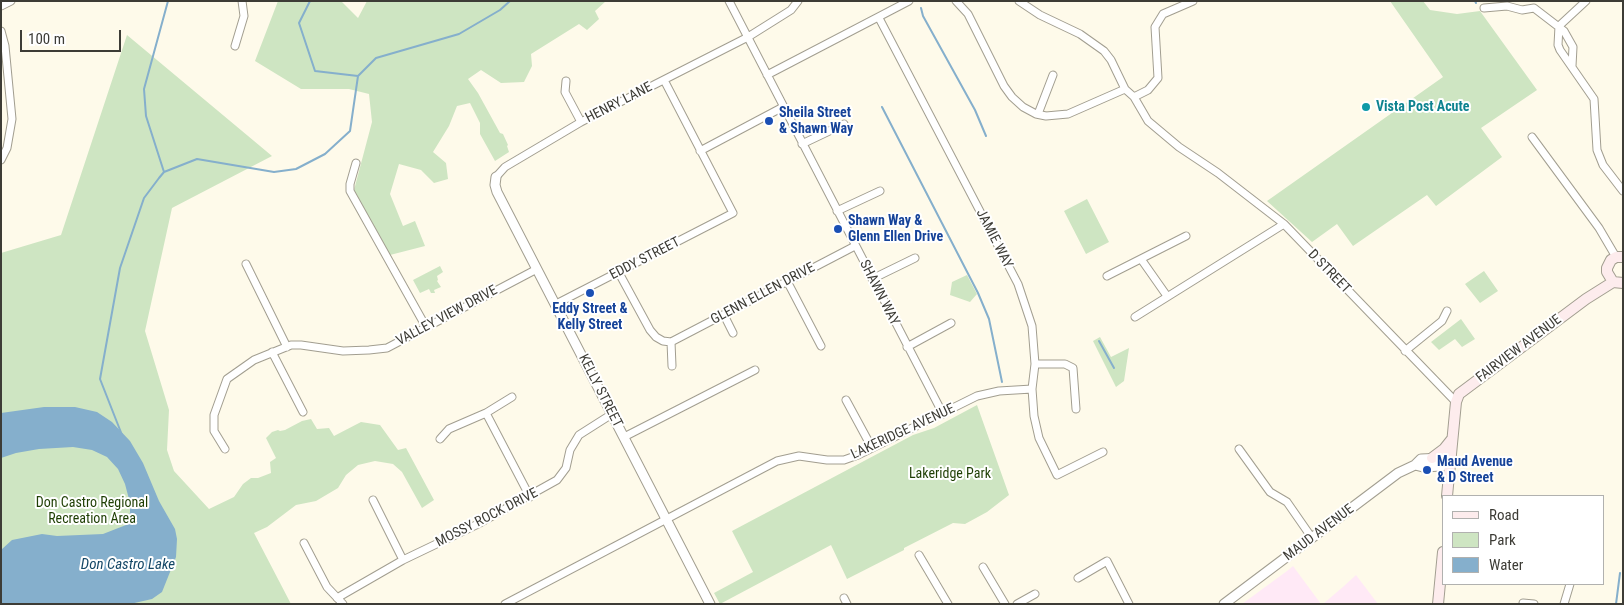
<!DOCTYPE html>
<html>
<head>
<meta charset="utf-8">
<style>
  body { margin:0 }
  #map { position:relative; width:1624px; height:605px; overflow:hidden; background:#fefaea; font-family:"Roboto Condensed",sans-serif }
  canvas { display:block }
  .frame { position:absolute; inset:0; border:2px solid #3d3c36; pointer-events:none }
  .legend { position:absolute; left:1442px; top:495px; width:162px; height:90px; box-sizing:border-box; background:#fff; border:1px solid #b1b1af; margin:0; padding:6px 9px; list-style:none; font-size:15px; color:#3d3c36 }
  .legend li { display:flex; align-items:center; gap:10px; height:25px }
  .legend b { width:25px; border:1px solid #b1b1af }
  .scale { position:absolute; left:20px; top:30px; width:101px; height:22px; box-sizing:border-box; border:2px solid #3d3c36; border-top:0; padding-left:6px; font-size:15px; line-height:18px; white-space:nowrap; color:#3d3c36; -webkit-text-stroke:4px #fff; paint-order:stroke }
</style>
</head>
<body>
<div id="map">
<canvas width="1624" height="605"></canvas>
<div class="frame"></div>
<ul class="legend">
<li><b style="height:6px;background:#fdeced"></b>Road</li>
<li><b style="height:14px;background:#cee5c2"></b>Park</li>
<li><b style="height:14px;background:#85afcc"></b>Water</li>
</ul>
<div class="scale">100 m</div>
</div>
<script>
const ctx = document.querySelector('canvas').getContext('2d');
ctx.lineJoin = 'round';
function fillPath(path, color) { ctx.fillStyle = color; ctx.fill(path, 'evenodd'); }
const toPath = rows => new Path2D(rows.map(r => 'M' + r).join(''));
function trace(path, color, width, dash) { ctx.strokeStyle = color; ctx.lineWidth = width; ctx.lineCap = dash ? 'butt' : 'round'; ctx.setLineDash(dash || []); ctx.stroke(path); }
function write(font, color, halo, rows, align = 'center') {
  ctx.font = font + ' "Roboto Condensed",sans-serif'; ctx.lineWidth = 4; ctx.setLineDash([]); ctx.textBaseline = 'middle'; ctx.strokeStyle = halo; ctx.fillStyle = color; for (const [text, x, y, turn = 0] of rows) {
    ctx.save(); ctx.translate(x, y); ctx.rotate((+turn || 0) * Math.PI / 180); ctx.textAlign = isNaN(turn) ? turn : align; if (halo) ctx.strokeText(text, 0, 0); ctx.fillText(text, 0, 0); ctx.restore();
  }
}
fillPath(toPath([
  [1293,566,1321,604,1242,604,1287,571],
  [1356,575,1378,604,1323,604,1344,586]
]), '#ffe9f6');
fillPath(toPath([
  [278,1,341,1,358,18,367,1,606,1,595,11,599,19,587,30,579,24,531,54,532,66,524,82,501,83,481,70,468,79,478,93,500,133,503,134,508,145,507,146,509,152,495,161,480,134,480,123,470,103,457,106,449,126,433,152,446,163,448,179,434,183,421,170,399,164,390,194,403,226,415,221,425,246,390,255,354,190,372,122,369,94,349,89,301,89,255,61],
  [1390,1,1423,1,1430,10,1457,14,1480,11,1537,90,1481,128,1502,157,1436,206,1427,195,1353,246,1337,224,1312,242,1267,201,1443,77],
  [127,35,272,156,172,208,145,331,169,410,167,450,174,471,209,509,234,497,243,484,251,478,258,478,271,473,270,462,276,458,266,438,272,432,278,430,280,431,285,430,302,421,311,419,317,429,329,428,334,436,361,422,380,425,398,450,406,448,434,500,422,508,402,472,393,464,375,461,358,465,346,475,338,488,316,501,296,505,267,527,254,533,291,604,1,604,1,253,61,235],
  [1087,199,1109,242,1086,254,1064,211],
  [440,266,443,272,437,276,438,280,437,281,441,287,434,290,435,293,431,293,429,289,420,293,413,280],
  [1484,271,1498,291,1480,303,1465,284],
  [967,275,977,294,970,302,950,295,952,282],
  [1461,319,1475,339,1462,347,1455,339,1439,350,1431,342],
  [1100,337,1111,357,1129,348,1124,381,1116,387,1093,341],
  [977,405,1009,495,987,512,965,524,953,523,904,548,904,550,847,579,831,545,720,604,714,593,753,572,732,531,913,435,934,428]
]), '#cee5c2');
fillPath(toPath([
  [44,407,75,407,97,412,112,422,130,441,143,463,159,501,175,529,177,539,176,557,162,592,152,599,130,604,1,604,1,550,12,540,42,534,57,536,103,534,126,525,130,513,130,503,125,484,118,469,107,457,92,450,73,447,39,449,16,453,1,458,1,413]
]), '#85afcc');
trace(toPath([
  [310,1,299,23,315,71,358,76],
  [1475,1,1476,3],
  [921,8,923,16,975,110,986,136],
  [882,107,978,293,989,319,1002,382],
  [164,172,146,116,144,89,168,1],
  [1099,341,1114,368],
  [122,435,100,379,120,268,144,198,159,178,164,172,197,159,274,172,296,169,325,154,350,131,358,76,376,58,459,34,500,10,510,1],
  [1616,604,1620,573]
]), '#85afcc', 2);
const minor = toPath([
  [729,1,943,414],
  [956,1,968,14,1004,86,1012,97,1023,107,1036,114,1046,116,1068,114,1125,89],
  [1019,1,1040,15,1080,34,1104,51,1111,60,1125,89,1134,97,1148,121,1179,147,1218,173,1284,224,1456,402],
  [1,6,11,1],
  [1484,8,1507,6,1522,10,1534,8,1564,31,1573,47,1572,66],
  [879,18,1018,284,1032,326,1035,364,1032,389,1034,416,1039,438,1057,475,1103,452],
  [1559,26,1558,45,1560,50,1594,99,1597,150,1603,165,1623,191],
  [1559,26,1586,1],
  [1,31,5,46,12,119,7,148,1,160],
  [235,46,244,16,242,1],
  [767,75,909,1],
  [566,81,565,92,581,122],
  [1134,97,1148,90,1158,78,1155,27,1163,14,1193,1],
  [1038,114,1053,75],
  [1532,137,1599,228,1616,257],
  [802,144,844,124],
  [700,151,783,107],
  [356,163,350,184,350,191,426,327],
  [496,177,505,167,581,122,748,37,791,10,798,1],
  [837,211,880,191],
  [1141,259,1167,296],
  [246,264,287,347],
  [619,273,650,330,656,337,663,341,671,342],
  [1107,276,1186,236],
  [872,279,915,258],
  [787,281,821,346],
  [556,304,733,213,664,80],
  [724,315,733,333],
  [1135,317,1284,224],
  [671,342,855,246],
  [671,342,672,366],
  [907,347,951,323],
  [1405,351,1442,321,1447,311],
  [272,352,303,412],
  [1035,364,1065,364,1073,368,1076,409],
  [846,400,872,448],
  [486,413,530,497],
  [624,437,755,370],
  [440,439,449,429,486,413,512,397],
  [225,449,214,431,214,415,227,379,254,360,291,345,301,345,343,351,369,350,387,348,537,269],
  [1239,449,1270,492,1287,502,1312,538],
  [373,500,403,560],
  [304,543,327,587,343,604],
  [919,555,948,604],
  [983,567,1005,604],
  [1078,578,1107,561,1129,604],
  [337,598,403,560,476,525,557,480,566,468,570,450,579,435,612,414],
  [844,598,847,604],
  [1523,603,1534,604],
  [505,604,777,461,799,456,827,460,844,460,858,455,977,396,999,391,1032,389],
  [1017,604,1035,594],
  [1564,604,1570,584]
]);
const tertiary = toPath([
  [496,177,495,185,497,192,710,604],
  [1415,465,1423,467,1442,466,1450,459],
  [1224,604,1398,473,1415,465,1421,459,1443,458,1450,459]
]);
const secondary = toPath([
  [1623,257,1616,257,1611,260,1607,268,1607,272,1613,282,1623,283],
  [1432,458,1444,449,1452,439],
  [1447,496,1456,402,1459,394,1586,299,1613,282],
  [1438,604,1443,552]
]);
trace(minor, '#a29e90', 9);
trace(tertiary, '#a29e90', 11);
trace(secondary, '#a29e90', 12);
trace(minor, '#fff', 7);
trace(tertiary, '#fff', 9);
trace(secondary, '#fdeced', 10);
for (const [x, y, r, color] of [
  [1366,107,5,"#0f9aa8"],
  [769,121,5,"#1a4fb4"],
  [838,229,5,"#1a4fb4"],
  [590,293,5,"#1a4fb4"],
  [1427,470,5,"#1a4fb4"]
]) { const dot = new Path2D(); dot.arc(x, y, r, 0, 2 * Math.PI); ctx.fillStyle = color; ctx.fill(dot); trace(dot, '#fff', 2); }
write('14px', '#3d3c36', '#fff', [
  ["HENRY LANE",619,103,-27],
  ["JAMIE WAY",994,239,63],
  ["EDDY STREET",645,259,-27],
  ["D STREET",1329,272,46],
  ["SHAWN WAY",879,293,63],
  ["GLENN ELLEN DRIVE",763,294,-28],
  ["VALLEY VIEW DRIVE",447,316,-28],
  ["FAIRVIEW AVENUE",1519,349,-37],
  ["KELLY STREET",600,391,63],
  ["LAKERIDGE AVENUE",903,432,-25],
  ["MOSSY ROCK DRIVE",487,518,-27],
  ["MAUD AVENUE",1319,533,-37]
]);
write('bold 14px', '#0d838f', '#fff', [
  ["Vista Post Acute",1376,107]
], 'left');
write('bold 14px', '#164399', '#fff', [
  ["Sheila Street",779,113],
  ["& Shawn Way",779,129],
  ["Shawn Way &",848,221],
  ["Glenn Ellen Drive",848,237],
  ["Eddy Street &",590,309,"center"],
  ["Kelly Street",590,325,"center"],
  ["Maud Avenue",1437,462],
  ["& D Street",1437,478]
], 'left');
write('14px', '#1e3e03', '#fff', [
  ["Lakeridge Park",950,474],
  ["Don Castro Regional",92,503],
  ["Recreation Area",92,519]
]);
write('italic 15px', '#144766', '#fff', [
  ["Don Castro Lake",128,565]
]);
</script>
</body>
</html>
